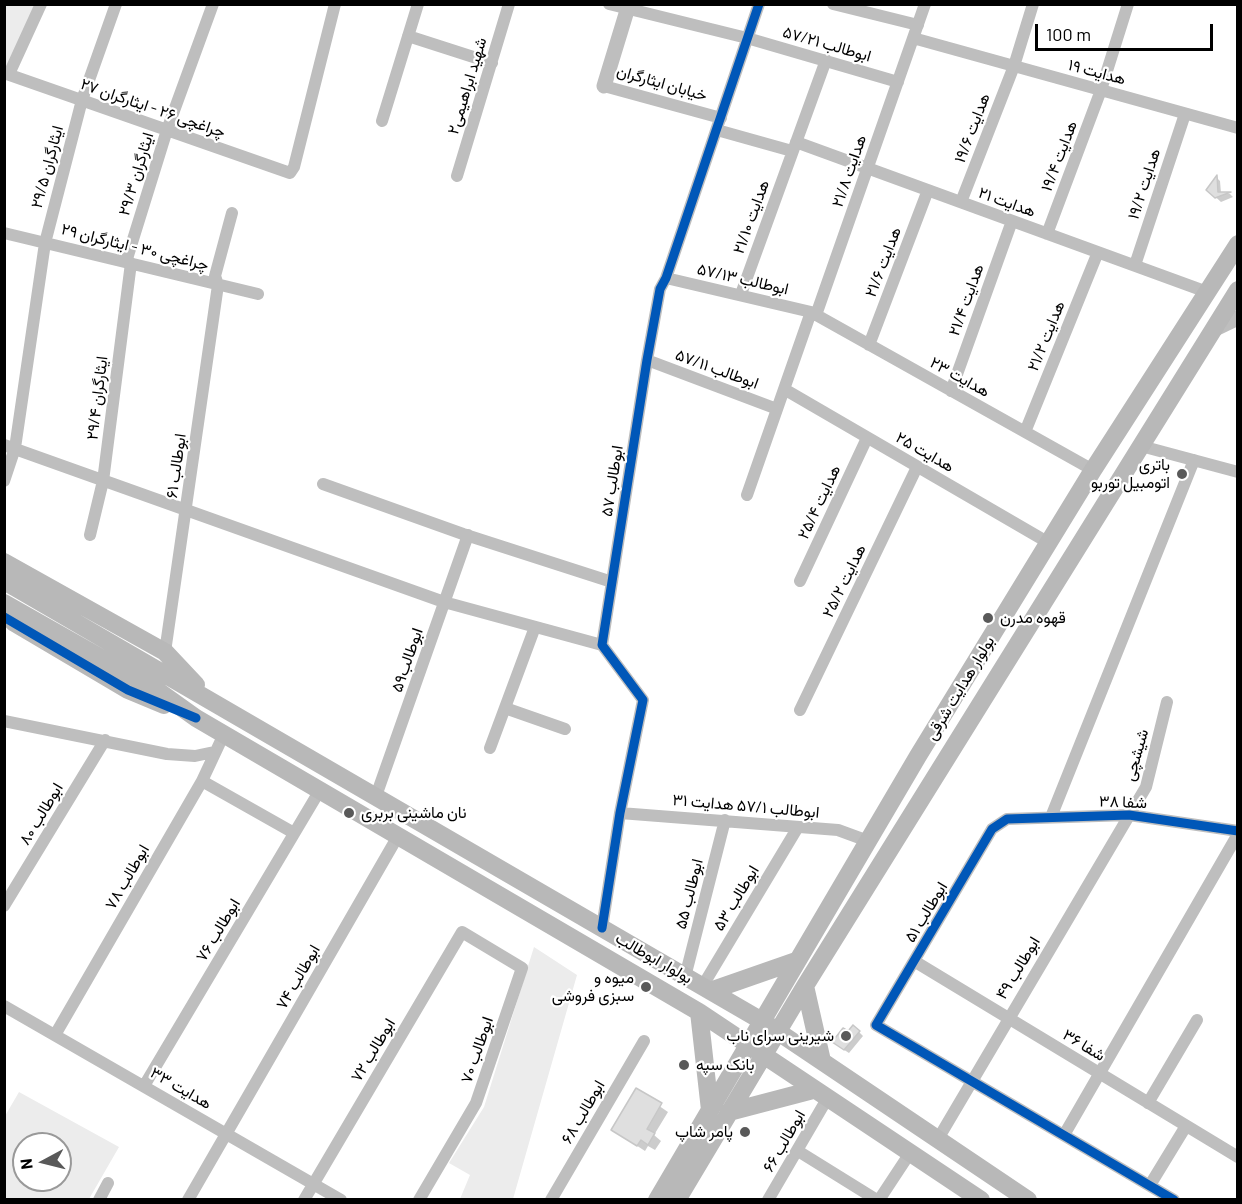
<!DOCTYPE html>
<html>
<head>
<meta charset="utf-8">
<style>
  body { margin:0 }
  #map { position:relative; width:1242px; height:1204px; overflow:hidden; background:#fff; font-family:Barlow,sans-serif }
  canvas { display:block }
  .frame { position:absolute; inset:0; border:6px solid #000; pointer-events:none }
  .north { position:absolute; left:12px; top:1132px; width:60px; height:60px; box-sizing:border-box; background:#fff; border:2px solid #999; border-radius:50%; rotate:263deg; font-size:16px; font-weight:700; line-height:24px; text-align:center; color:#000 }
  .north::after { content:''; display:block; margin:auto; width:21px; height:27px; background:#595959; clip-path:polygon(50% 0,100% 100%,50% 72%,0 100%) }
  .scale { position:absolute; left:1035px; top:24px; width:178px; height:27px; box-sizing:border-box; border:3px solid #000; border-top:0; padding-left:8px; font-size:18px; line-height:21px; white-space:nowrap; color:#000; -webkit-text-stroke:4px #fff; paint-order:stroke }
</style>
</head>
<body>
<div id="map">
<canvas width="1242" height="1204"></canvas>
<div class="frame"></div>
<div class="north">N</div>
<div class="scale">100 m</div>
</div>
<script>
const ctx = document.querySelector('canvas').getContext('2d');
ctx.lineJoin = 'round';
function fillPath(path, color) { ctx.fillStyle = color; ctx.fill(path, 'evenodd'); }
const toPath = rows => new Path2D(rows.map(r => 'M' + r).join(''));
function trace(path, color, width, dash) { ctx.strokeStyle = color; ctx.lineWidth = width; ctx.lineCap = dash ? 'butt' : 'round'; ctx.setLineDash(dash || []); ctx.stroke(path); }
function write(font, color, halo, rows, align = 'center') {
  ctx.font = font + ' Barlow,Vazirmatn,sans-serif'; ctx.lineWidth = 4.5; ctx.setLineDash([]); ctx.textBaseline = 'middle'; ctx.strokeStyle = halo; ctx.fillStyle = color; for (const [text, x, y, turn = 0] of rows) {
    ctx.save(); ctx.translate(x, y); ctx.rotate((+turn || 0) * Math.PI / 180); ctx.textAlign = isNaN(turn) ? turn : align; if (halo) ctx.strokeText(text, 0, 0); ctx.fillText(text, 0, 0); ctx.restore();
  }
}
fillPath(toPath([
  [4,5,37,5,8,67,5,66],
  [534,947,577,975,513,1199,460,1199,470,1175,449,1163,484,1107],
  [19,1092,119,1147,89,1199,5,1199,5,1116],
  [24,1144,60,1144,60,1180,24,1180]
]), '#ececec');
fillPath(toPath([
  [1217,178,1220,181,1221,193,1230,194,1233,197,1221,202,1208,190],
  [859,1032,863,1036,849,1053,838,1046,849,1033],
  [636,1090,668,1112,654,1135,661,1141,655,1150,648,1146,645,1151,613,1130]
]), '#0003');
const building = toPath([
  [1217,175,1218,192,1231,192,1215,198,1206,190,1217,175],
  [853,1025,860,1031,844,1050,832,1042,843,1028,848,1031,853,1025],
  [636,1088,662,1103,647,1129,655,1133,648,1145,641,1140,637,1146,611,1130,636,1088]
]);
fillPath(building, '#dfdfdf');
trace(building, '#c7c7c7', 1.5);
trace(toPath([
  [609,4,747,38,898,82],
  [833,4,918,25],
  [408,36,492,63],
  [913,38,1238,128],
  [4,73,290,173,294,167,335,4],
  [9,74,41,4],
  [604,86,721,118],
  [382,121,418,4],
  [717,130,792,151],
  [796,142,1207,292],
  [457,176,509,4],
  [961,202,1014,66,1033,4],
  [4,233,258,294],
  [1047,234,1101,90,1128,4],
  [126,262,167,130,213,4],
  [1135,265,1185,114],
  [666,278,811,312,1093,470],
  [741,294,826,60],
  [816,315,925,4],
  [869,345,928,190],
  [647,360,777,409],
  [784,389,1049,543],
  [951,391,1012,221],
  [1025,432,1098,252],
  [4,445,444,602,602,645],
  [1141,446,1238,472],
  [4,481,15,448,45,243,82,100,116,4],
  [323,484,463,534,612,582],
  [747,495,811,312],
  [90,535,103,481,131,263],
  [800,581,867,438],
  [165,652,218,285,215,276,232,213],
  [505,708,565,729],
  [800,710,917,467],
  [4,721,167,754,195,756,214,752],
  [490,748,535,627],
  [202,781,294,833],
  [376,796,468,535],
  [620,813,838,830,868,841],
  [1051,817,1194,460],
  [4,906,105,740],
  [602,928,620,813,643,700,602,645,647,360,660,289,666,278,759,4],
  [914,961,1238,1157],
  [685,977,725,820],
  [702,987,798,827],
  [4,1006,341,1200],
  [55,1035,202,781,224,734],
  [144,1086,320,790],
  [1148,1103,1197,1020],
  [1064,1135,1238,834],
  [938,1139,1146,787,1167,702],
  [798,1151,877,1200],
  [1150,1185,1186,1126],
  [99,1200,108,1183],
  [188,1200,398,836],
  [304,1200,462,932,522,968,476,1103,419,1200],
  [551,1200,644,1041],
  [768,1200,827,1099],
  [879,1200,910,1153],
  [1174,1200,876,1025,992,829,1007,819,1129,815,1238,831]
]), '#bebebe', 12);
trace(toPath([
  [604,86,629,4],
  [1213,330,1238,318]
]), '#bebebe', 15);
trace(toPath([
  [4,562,165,652,196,685],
  [4,581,762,1021,1028,1200],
  [4,603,154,688,196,718,699,1012,981,1200],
  [13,622,128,690,164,705],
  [805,986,822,1061],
  [710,991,796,961],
  [699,1012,710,1110],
  [729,1112,813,1090],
  [657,1200,918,756,1093,470,1238,244],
  [677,1200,805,986,1238,290]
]), '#b8b8b8', 18);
trace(toPath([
  [4,617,128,690,196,718],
  [602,928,620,813,643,700,602,645,647,360,660,289,666,278,759,4],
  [1174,1200,876,1025,992,829,1007,819,1129,815,1238,831]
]), '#0057b8', 9);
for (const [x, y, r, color] of [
  [1182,474,6,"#595959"],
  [988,618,6,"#595959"],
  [349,813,6,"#595959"],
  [646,987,6,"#595959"],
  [846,1036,6,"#595959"],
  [684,1065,6,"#595959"],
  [745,1132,6,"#595959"]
]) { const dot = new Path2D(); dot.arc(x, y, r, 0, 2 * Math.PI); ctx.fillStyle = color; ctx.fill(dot); trace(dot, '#fff', 2); }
write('16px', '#000', '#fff', [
  ["ابوطالب ۵۷/۲۱",827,44,16],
  ["هدایت ۱۹",1097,72,15],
  ["خیابان ایثارگران",662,83,16],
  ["شهید ابراهیمی۲",467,86,-73],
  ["چراغچی ۲۶ - ایثارگران ۲۷",153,108,19],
  ["هدایت ۱۹/۶",972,128,-69],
  ["هدایت ۱۹/۴",1059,156,-69],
  ["ایثارگران ۲۹/۵",47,167,-75],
  ["هدایت ۲۱/۸",849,171,-71],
  ["ایثارگران ۲۹/۳",136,174,-73],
  ["هدایت ۱۹/۲",1144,184,-72],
  ["هدایت ۲۱",1007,202,20],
  ["هدایت ۲۱/۱۰",751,217,-70],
  ["چراغچی ۳۰ - ایثارگران ۲۹",135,247,14],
  ["هدایت ۲۱/۶",883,262,-69],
  ["ابوطالب ۵۷/۱۳",743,279,13],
  ["هدایت ۲۱/۴",966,300,-70],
  ["هدایت ۲۱/۲",1046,336,-68],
  ["ابوطالب ۵۷/۱۱",717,369,20],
  ["هدایت ۲۳",960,377,29],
  ["ایثارگران ۲۹/۴",97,398,-83],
  ["هدایت ۲۵",925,452,30],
  ["ابوطالب ۶۱",176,466,-82],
  ["ابوطالب ۵۷",612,481,-81],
  ["هدایت ۲۵/۴",819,502,-65],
  ["هدایت ۲۵/۲",844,581,-64],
  ["ابوطالب۵۹",407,660,-71],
  ["بولوار هدایت شرقی",960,688,-59],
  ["شیشچی",1136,755,-74],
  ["شفا ۳۸",1123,802,2],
  ["ابوطالب ۵۷/۱ هدایت ۳۱",746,806,5],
  ["ابوطالب ۸۰",41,814,-59],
  ["ابوطالب ۷۸",127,877,-60],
  ["ابوطالب ۵۵",689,894,-76],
  ["ابوطالب ۵۳",736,898,-59],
  ["ابوطالب ۵۱",926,912,-59],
  ["ابوطالب ۷۶",218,930,-59],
  ["بولوار ابوطالب",654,958,30],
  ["ابوطالب ۴۹",1018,968,-59],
  ["ابوطالب ۷۴",298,977,-60],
  ["شفا ۳۶",1084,1045,31],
  ["ابوطالب ۷۲",373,1050,-59],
  ["ابوطالب ۷۰",477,1050,-71],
  ["هدایت ۳۳",181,1088,30],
  ["ابوطالب ۶۸",583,1112,-60],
  ["ابوطالب ۶۶",784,1141,-60]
]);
write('16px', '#000', '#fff', [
  ["باتری",1170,465],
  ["اتومبیل توربو",1170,483],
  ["قهوه مدرن",1000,618,"left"],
  ["نان ماشینی بربری",361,813,"left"],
  ["میوه و",634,978],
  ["سبزی فروشی",634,996],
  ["شیرینی سرای ناب",834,1036],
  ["بانک سپه",696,1065,"left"],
  ["پامر شاپ",733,1132]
], 'right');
</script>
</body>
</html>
